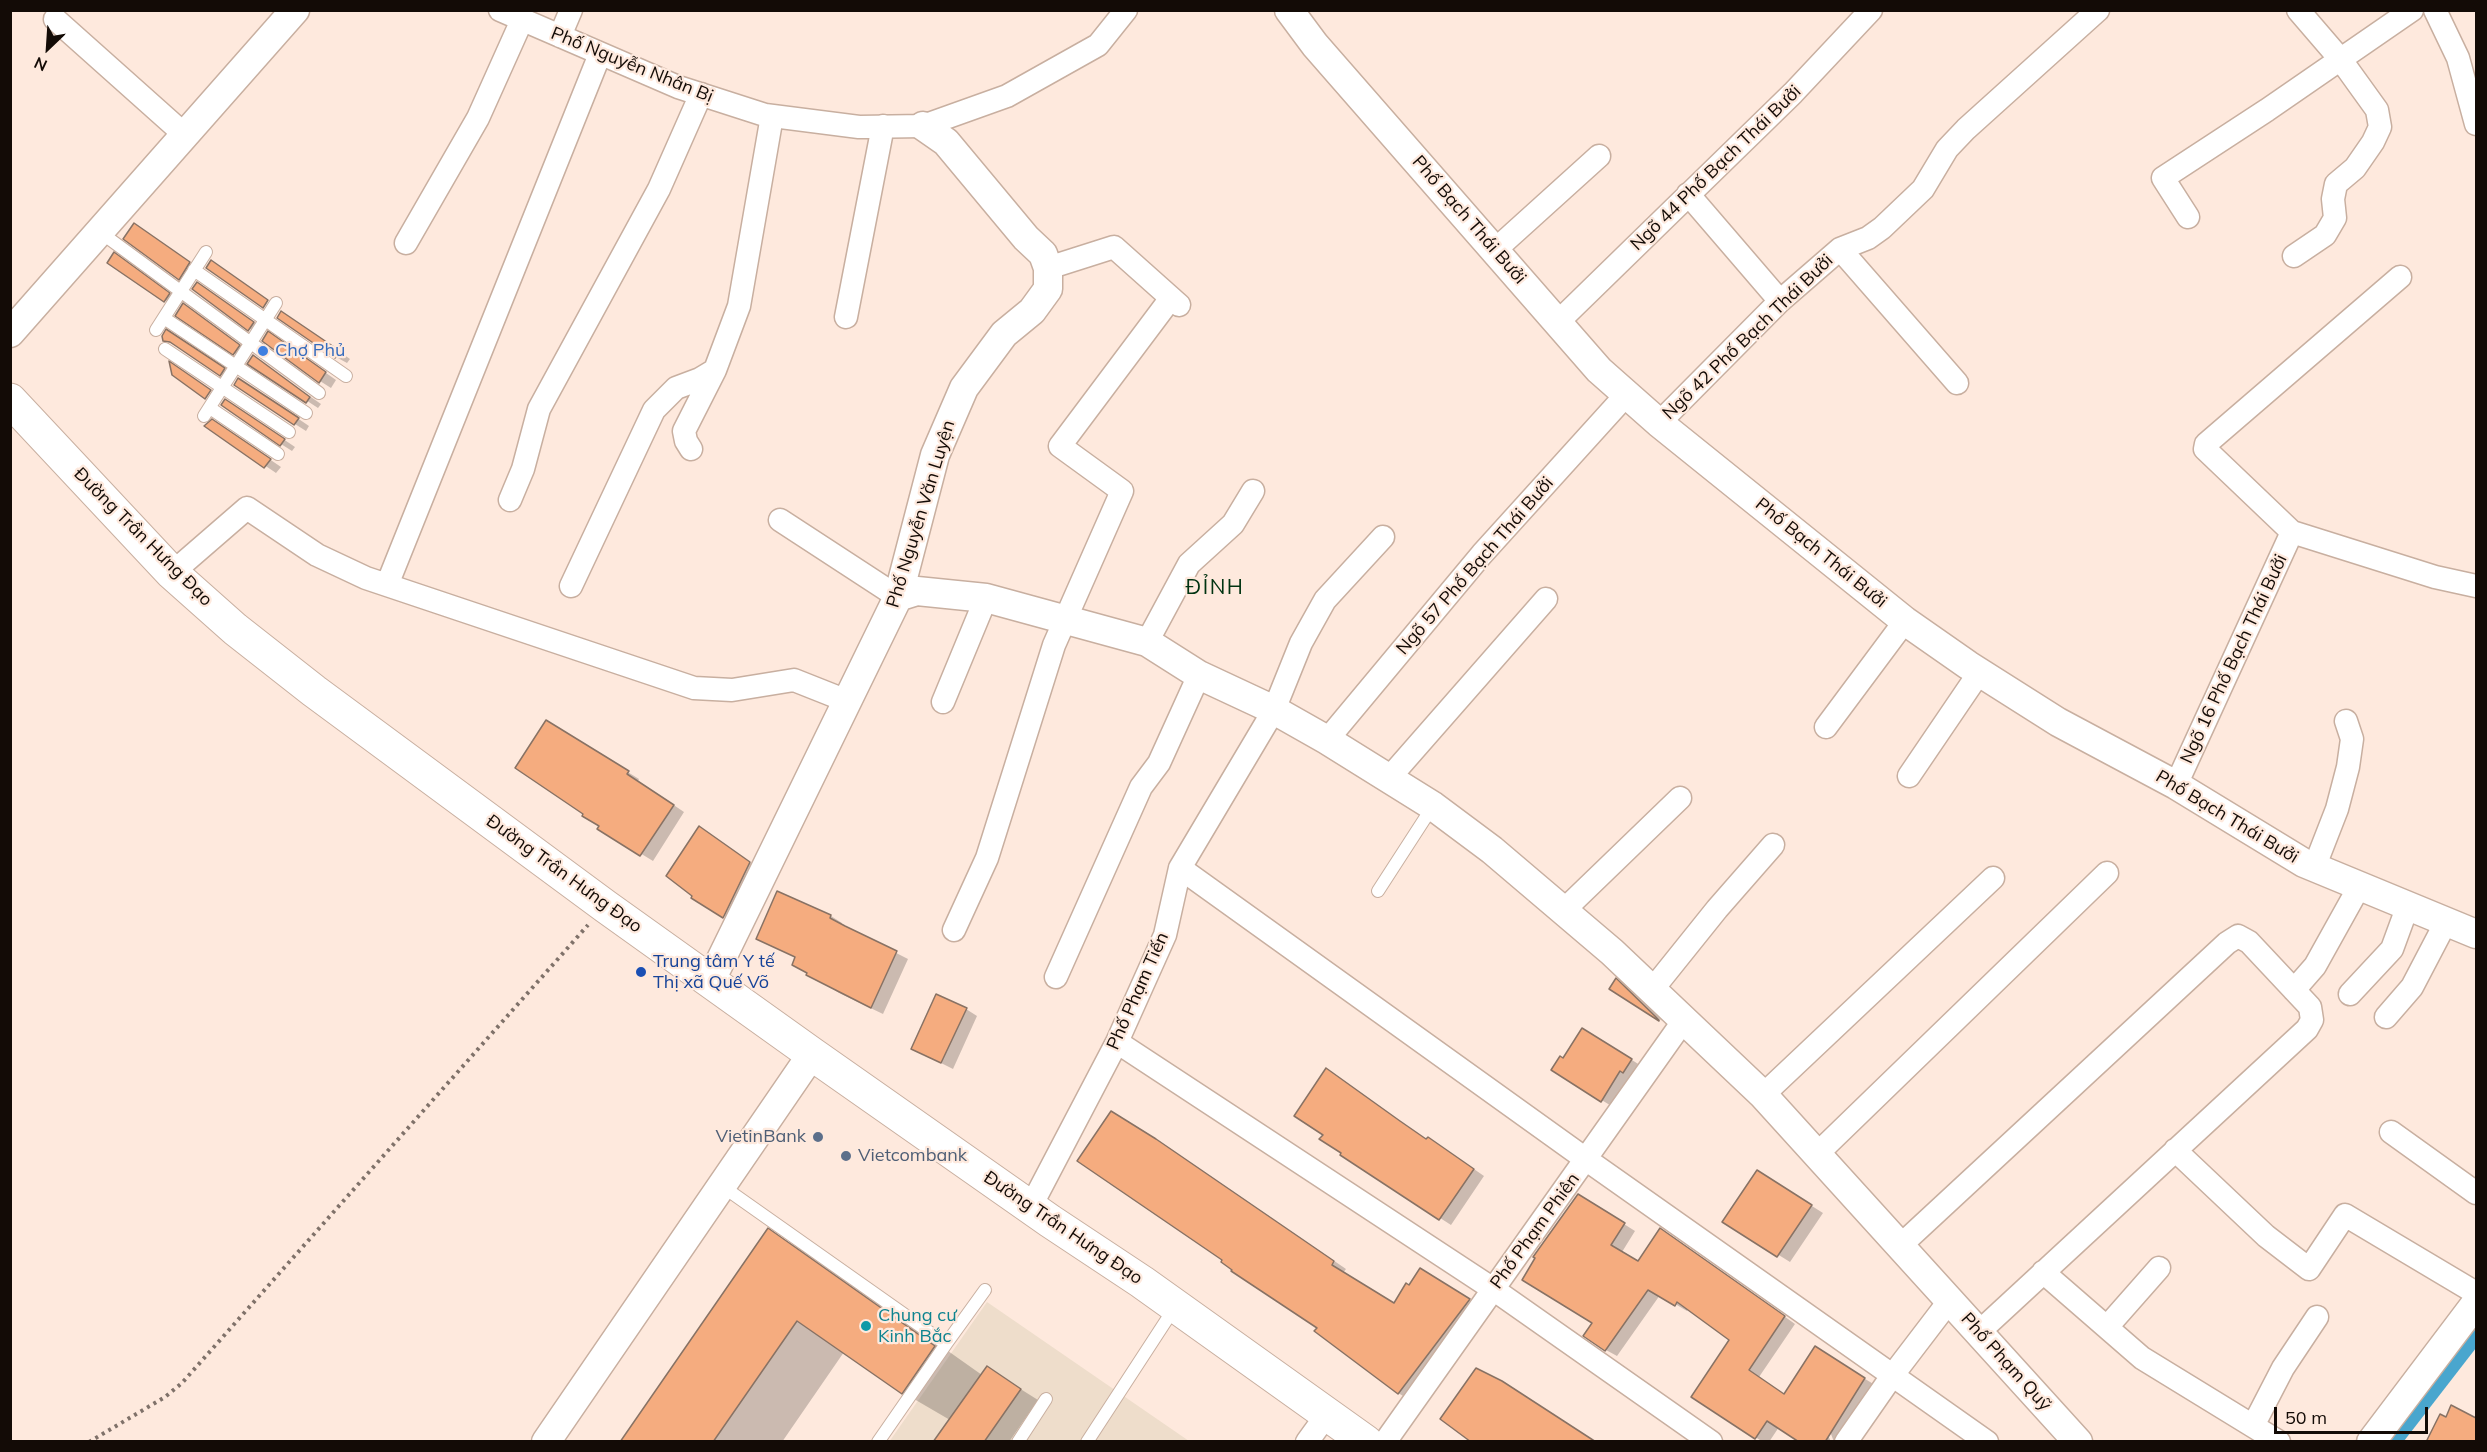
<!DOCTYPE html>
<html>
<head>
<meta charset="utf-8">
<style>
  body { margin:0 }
  #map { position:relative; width:2487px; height:1452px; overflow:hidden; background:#fee9dd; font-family:Mulish,sans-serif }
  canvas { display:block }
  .frame { position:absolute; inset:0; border:12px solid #130b06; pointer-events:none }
  .north { position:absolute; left:18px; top:18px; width:60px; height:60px; -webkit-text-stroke:4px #fee9dd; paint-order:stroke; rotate:205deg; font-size:16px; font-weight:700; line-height:24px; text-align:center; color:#130b06 }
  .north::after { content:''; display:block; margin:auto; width:21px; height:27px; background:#130b06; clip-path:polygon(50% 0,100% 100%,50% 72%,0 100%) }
  .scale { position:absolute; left:2274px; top:1407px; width:154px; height:27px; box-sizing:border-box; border:3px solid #130b06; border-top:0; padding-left:8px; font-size:18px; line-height:21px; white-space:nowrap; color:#130b06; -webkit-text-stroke:4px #fee9dd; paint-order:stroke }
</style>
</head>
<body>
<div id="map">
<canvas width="2487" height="1452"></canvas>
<div class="frame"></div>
<div class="north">N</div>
<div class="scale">50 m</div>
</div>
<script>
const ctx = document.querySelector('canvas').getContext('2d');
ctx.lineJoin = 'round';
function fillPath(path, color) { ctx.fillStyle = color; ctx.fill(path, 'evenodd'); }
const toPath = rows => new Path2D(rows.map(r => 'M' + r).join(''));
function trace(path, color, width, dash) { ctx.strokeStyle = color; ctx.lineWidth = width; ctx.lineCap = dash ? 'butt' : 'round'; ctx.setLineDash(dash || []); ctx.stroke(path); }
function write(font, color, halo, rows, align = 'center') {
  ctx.font = font + ' Mulish,sans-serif'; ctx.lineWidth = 4.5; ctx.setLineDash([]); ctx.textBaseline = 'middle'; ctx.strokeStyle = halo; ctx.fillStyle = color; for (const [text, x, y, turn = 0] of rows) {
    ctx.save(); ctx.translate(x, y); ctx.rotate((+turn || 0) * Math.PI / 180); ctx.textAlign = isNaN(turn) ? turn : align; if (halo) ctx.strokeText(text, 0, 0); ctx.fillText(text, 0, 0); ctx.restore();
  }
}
fillPath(toPath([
  [987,1302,1189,1441,889,1442]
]), '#eeddcb');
fillPath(toPath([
  [2476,1317,2476,1348,2404,1441,2382,1442]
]), '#49a6ce');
fillPath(toPath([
  [145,232,200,270,191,285,179,278],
  [126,261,180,301,176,307,109,262],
  [194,289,208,290,265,330,260,336],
  [195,312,250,352,245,360,234,353],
  [293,319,350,359,347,363,336,357],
  [178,338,235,376,232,381,180,348,164,340],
  [279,340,336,380,331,388,320,381],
  [253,357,321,404,318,408,249,363],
  [250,386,309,426,306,431,295,424],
  [236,407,295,447,292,451,281,444],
  [207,426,224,428,281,467,276,473],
  [558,729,639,779,638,781,684,812,653,861,599,828,601,826],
  [710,834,761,870,735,924,668,876],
  [778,893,831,916,842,923,841,925,908,959,883,1014,839,993,809,973,797,958],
  [1616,980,1627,987,1666,1023,1611,989],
  [966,1009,977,1016,953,1069,913,1049],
  [1594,1036,1643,1067,1613,1107,1553,1070],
  [1427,1140,1439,1145,1484,1176,1451,1225,1342,1155],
  [1169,1148,1346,1269,1343,1273,1395,1305,1410,1287,1433,1277,1481,1307,1410,1400,1398,1393,1319,1328,1224,1260],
  [1769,1179,1823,1213,1790,1262,1724,1221],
  [1589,1202,1635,1231,1622,1252,1638,1263,1672,1236,1795,1324,1759,1377,1785,1395,1826,1355,1875,1385,1847,1442,1834,1442,1831,1434,1828,1435,1831,1442,1802,1442,1779,1427,1769,1442,1763,1442,1693,1397,1731,1340,1688,1309,1687,1311,1660,1295,1617,1356,1606,1350,1594,1323],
  [768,1230,818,1259,982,1375,987,1368,1038,1400,1009,1442,935,1442,950,1420,902,1392,844,1352,782,1442,621,1442]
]), '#0003');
const building = toPath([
  [134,223,190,262,179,280,123,239,134,223],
  [114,252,170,293,164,302,107,263,114,252],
  [211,260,268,300,263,308,206,268,211,260],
  [197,282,254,322,248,331,192,289,197,282],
  [183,303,240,345,233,355,175,316,183,303],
  [281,311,340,351,335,358,277,318,281,311],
  [166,329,225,368,220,376,170,342,163,341,162,336,166,329],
  [268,331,326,372,319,383,262,341,268,331],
  [253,355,310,397,306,403,247,364,253,355],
  [169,361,211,390,205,399,172,375,169,361],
  [238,378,299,418,294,425,234,385,238,378],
  [225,399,285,439,280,446,221,405,225,399],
  [212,419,271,459,264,468,204,426,212,419],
  [546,720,629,771,627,774,674,805,640,856,597,829,599,826,582,816,583,814,515,768,546,720],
  [699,826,750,862,723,918,691,898,692,896,666,876,699,826],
  [777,891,831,915,830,918,845,926,897,951,871,1008,806,975,807,973,792,965,795,957,756,939,777,891],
  [1616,978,1659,1020,1659,1021,1609,989,1616,978],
  [936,994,967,1008,941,1063,911,1049,936,994],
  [1582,1028,1632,1059,1623,1073,1620,1071,1601,1102,1551,1070,1560,1056,1563,1058,1582,1028],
  [1326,1068,1400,1121,1426,1139,1428,1137,1474,1169,1439,1220,1340,1155,1341,1153,1319,1139,1323,1135,1294,1116,1326,1068],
  [1111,1111,1156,1139,1334,1261,1332,1265,1394,1303,1406,1283,1409,1285,1420,1268,1470,1299,1398,1394,1314,1331,1317,1328,1231,1271,1232,1270,1221,1262,1222,1260,1077,1161,1111,1111],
  [1757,1170,1812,1205,1777,1257,1722,1222,1757,1170],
  [1578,1194,1625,1223,1611,1245,1638,1261,1660,1228,1785,1316,1749,1370,1784,1394,1815,1346,1865,1378,1825,1442,1799,1442,1767,1421,1755,1439,1691,1397,1729,1340,1677,1302,1675,1306,1648,1290,1605,1351,1583,1336,1592,1323,1522,1280,1535,1258,1533,1257,1578,1194],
  [768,1228,935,1346,902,1394,797,1321,713,1442,620,1442,768,1228],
  [987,1366,1021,1389,984,1442,933,1442,987,1366],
  [1476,1368,1502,1381,1596,1442,1471,1442,1440,1419,1476,1368],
  [2451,1405,2476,1418,2476,1442,2426,1442,2440,1414,2446,1417,2451,1405]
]);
fillPath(building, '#f5ac7f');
trace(building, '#887264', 1.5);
const service = toPath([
  [100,232,319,393],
  [194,270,346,376],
  [164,318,306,413],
  [156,330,206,252],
  [165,349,289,432],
  [210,408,278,454],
  [204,416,276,303],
  [1378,891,1433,806],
  [722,1186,946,1344,985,1290],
  [878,1442,946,1344],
  [1018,1442,1046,1399],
  [1087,1442,1175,1307]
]);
const minor = toPath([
  [500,10,678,87,765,115,859,127,923,126,1007,96,1098,45,1126,10],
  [2435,10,2458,58,2476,124],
  [55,19,185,135],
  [560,36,571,10],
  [1688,194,1780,301],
  [2188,217,2163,178,2267,110,2412,10],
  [406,243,478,118,522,20],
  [1840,249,1957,383],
  [1495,250,1599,156],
  [2294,256,2325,235,2335,218,2333,199,2336,184,2355,168,2373,142,2380,127,2377,110,2341,60,2298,10],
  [1048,268,1114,247,1179,305],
  [2400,277,2206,444,2205,449,2292,532,2435,577,2476,586],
  [846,317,883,126],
  [1558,322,1793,93,1871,10],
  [1659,423,1780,301,1840,249,1868,238,1882,228,1923,189,1947,149,1966,129,2098,10],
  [691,449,686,441,684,431,715,370],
  [510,500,523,469,539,409,659,189,701,94],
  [780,520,898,597],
  [172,573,247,508,317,555,366,578,694,688,732,690,794,680,847,701],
  [387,585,600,54],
  [571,586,654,410,676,388,700,379,715,370,739,306,772,116],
  [1147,642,1189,564,1233,524,1253,491],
  [943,702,986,598],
  [1826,727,1905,621],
  [1327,740,1482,554,1626,395],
  [1909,776,1979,673],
  [1390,777,1546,599],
  [2176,785,2292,532],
  [1180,868,1587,1160,1987,1442],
  [2314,868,2337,809,2348,767,2352,739,2346,721],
  [1563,911,1680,798],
  [954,930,987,858,1054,645,1122,491,1060,446,1171,298],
  [1056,977,1141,787,1159,763,1199,675],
  [1652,990,1717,909,1773,845],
  [2294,990,2315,966,2359,887],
  [2350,994,2392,949,2407,908],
  [2386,1017,2412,987,2446,922],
  [1117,1042,1493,1289,1711,1442],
  [1763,1095,1993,878],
  [2391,1132,2476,1193],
  [2175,1150,2266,1236,2309,1269,2345,1215,2476,1293],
  [1816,1155,2107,873],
  [1030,1208,1117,1042,1165,935,1180,868,1274,710,1301,643,1325,600,1383,537],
  [1901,1245,2227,943,2238,936,2249,942,2310,1007,2312,1020,2307,1029,1979,1332],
  [2043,1272,2142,1358,2279,1442],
  [2107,1327,2159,1268],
  [2253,1426,2283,1368,2317,1317],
  [1307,1442,1328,1413],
  [1385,1442,1684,1020],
  [1846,1442,1892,1376,1950,1300]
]);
const tertiary = toPath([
  [1289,10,1315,45,1599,370,1659,423,1905,621,1968,665,2058,722,2176,785,2304,863,2476,934],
  [10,333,295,10],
  [898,597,917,591,986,598,1147,642,1199,675,1274,710,1327,740,1433,806,1492,850,1612,952,1763,1095,2078,1442],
  [711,980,898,597,935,455,964,388,1004,334,1032,311,1048,289,1048,268,1043,254,1026,238,946,142,923,126],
  [546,1442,812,1054],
  [2371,1442,2476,1303]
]);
const trunk = toPath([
  [10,400,172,573,235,629,314,691,605,906,812,1054,1050,1221,1142,1282,1366,1442]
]);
trace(service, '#c8afa0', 14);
trace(minor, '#c8afa0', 25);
trace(tertiary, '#c8afa0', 31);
trace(trunk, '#c8afa0', 35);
trace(toPath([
  [89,1442,165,1397,182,1383,588,925]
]), '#7f7169', 4, [3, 4.5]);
trace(service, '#fff', 12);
trace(minor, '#fff', 22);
trace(tertiary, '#fff', 28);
trace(trunk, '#fff', 33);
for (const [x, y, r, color] of [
  [263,351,6,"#3f7fe0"],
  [641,972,6,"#1a4fb4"],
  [818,1137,6,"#5c6f8a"],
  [846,1156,6,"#5c6f8a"],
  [866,1326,6,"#0f9aa8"]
]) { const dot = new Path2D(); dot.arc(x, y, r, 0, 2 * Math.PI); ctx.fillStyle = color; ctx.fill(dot); trace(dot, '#fee9dd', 2); }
write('18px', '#130b06', '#fee9dd', [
  ["Phố Nguyễn Nhân Bị",632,65,22],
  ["Ngõ 44 Phố Bạch Thái Bưởi",1716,168,-44],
  ["Phố Bạch Thái Bưởi",1469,220,49],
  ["Ngõ 42 Phố Bạch Thái Bưởi",1748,337,-44],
  ["Phố Nguyễn Văn Luyện",921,514,-73],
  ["Đường Trần Hưng Đạo",143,537,45],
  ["Phố Bạch Thái Bưởi",1821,553,39],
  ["Ngõ 57 Phố Bạch Thái Bưởi",1475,566,-49],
  ["Ngõ 16 Phố Bạch Thái Bưởi",2234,659,-65],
  ["Phố Bạch Thái Bưởi",2227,817,31],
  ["Đường Trần Hưng Đạo",564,874,36],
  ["Phố Phạm Tiến",1138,991,-66],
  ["Đường Trần Hưng Đạo",1063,1228,34],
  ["Phố Phạm Phiên",1535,1231,-54],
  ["Phố Phạm Quỹ",2006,1362,48]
]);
write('18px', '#366cbe', '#fee9dd', [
  ["Chợ Phủ",275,351]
], 'left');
write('18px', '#164399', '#fee9dd', [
  ["Trung tâm Y tế",653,962],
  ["Thị xã Quế Võ",653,983]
], 'left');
write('18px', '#4e5e75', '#fee9dd', [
  ["VietinBank",806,1137],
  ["Vietcombank",858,1156,"left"]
], 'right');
write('18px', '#0d838f', '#fee9dd', [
  ["Chung cư",878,1316],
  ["Kinh Bắc",878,1337]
], 'left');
ctx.letterSpacing = '1.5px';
write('21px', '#031', '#fee9dd', [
  ["ĐỈNH",1215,588]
]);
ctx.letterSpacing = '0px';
</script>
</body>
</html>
